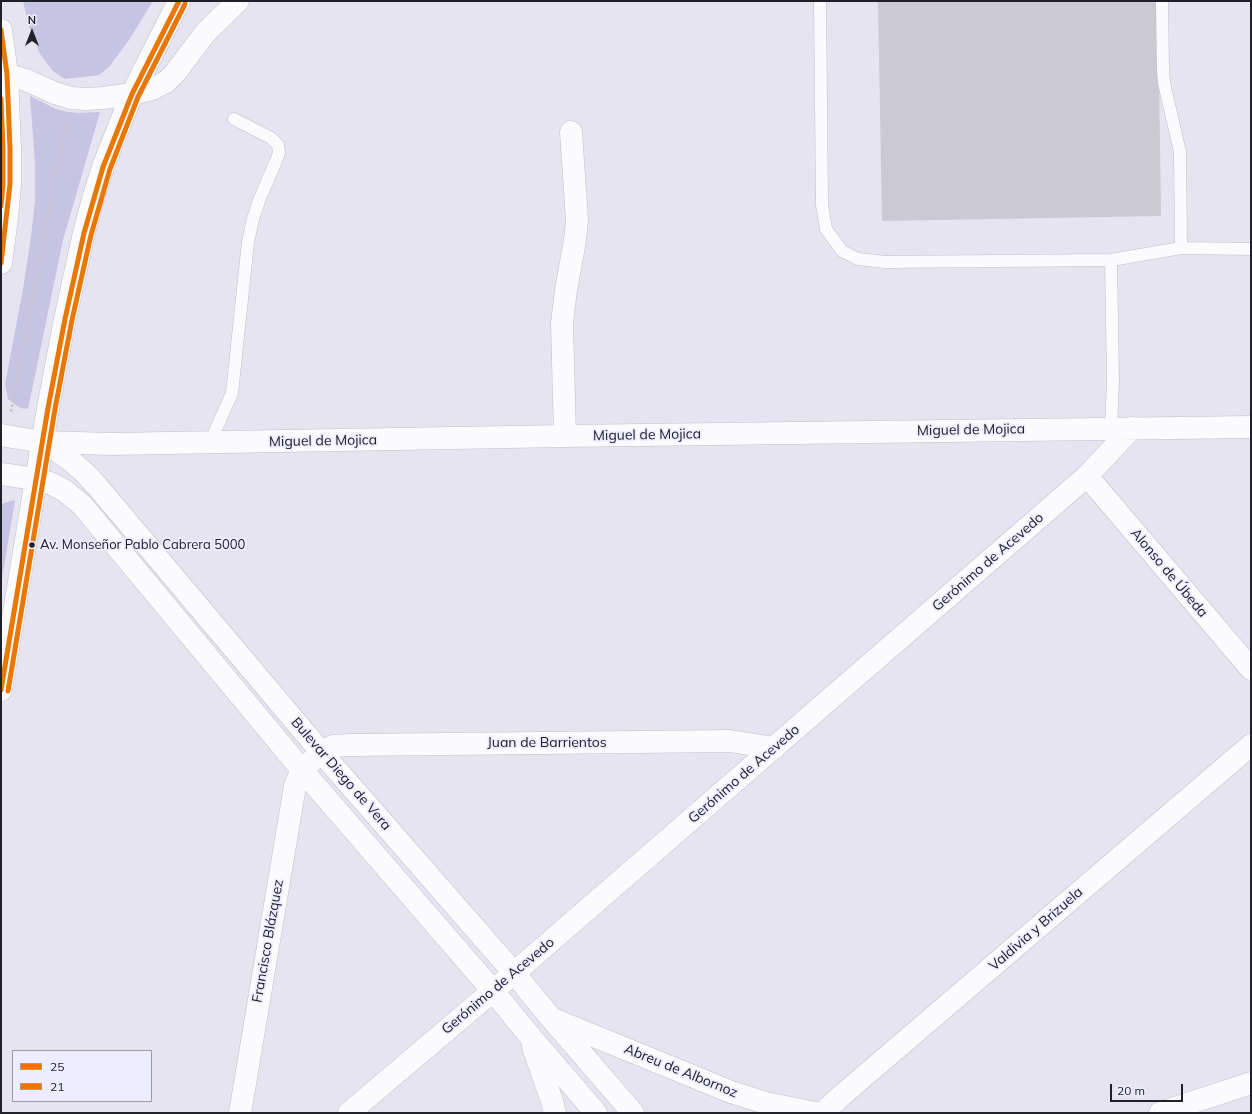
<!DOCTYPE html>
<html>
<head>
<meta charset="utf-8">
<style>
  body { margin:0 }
  #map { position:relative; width:1252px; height:1114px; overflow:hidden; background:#e5e4f0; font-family:Mulish,sans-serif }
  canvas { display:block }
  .frame { position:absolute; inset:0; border:2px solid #202028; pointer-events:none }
  .legend { position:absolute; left:12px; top:1050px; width:140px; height:52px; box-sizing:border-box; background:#eeedff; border:1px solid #9c9ba9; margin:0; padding:5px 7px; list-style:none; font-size:12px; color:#202028 }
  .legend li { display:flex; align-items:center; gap:8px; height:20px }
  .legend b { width:20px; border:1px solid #9c9ba9 }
  .north { position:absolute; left:12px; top:12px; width:40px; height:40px; -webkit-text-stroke:3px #eeedff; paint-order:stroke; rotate:0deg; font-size:11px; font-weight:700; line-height:16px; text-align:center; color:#202028 }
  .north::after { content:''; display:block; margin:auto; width:14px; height:18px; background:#202028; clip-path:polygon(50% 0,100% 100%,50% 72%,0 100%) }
  .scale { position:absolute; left:1110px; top:1084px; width:73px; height:18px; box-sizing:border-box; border:2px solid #202028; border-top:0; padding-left:5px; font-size:12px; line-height:14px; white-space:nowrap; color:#202028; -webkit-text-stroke:3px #eeedff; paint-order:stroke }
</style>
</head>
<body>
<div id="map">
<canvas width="1252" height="1114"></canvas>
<div class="frame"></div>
<ul class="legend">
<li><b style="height:5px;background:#e97704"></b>25</li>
<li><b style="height:5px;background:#e97704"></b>21</li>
</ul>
<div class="north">N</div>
<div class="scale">20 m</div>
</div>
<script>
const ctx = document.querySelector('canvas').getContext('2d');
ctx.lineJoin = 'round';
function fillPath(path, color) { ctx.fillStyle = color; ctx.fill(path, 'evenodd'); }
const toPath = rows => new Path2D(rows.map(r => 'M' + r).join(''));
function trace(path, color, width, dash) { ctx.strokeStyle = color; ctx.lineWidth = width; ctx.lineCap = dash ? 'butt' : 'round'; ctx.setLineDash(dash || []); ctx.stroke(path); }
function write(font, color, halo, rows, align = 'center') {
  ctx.font = font + ' Mulish,sans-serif'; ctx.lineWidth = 3.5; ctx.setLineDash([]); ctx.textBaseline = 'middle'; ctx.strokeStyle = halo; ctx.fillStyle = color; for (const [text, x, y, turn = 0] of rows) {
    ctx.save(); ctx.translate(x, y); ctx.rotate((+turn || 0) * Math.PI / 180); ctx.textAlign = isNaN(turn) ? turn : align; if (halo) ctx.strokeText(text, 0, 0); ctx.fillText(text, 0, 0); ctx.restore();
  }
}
fillPath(toPath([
  [23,1,153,1,129,40,109,67,99,75,83,77,65,79,53,71,40,54,29,27],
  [30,96,56,109,68,112,78,113,100,112,63,240,28,409,20,408,8,399,5,384,23,289,31,237,35,200,35,163],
  [15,500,1,585,1,504]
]), '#c7c3e2');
fillPath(toPath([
  [878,1,1158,1,1161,216,882,221]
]), '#cbcad3');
const service = toPath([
  [820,1,822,205,826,229,842,251,858,259,885,262,1111,260,1181,248],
  [1162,1,1163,68,1164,83,1180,152,1181,248,1251,249],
  [1111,428,1113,381,1111,260],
  [210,443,232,393,248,242,253,219,260,198,276,161,279,153,278,145,271,138,234,119]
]);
const minor = toPath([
  [1,435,42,442,112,444,565,436,1251,427],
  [565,436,562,323,566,290,575,240,577,220,571,132],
  [42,442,56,450,70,460,85,473,97,486,321,752,514,973,551,1018,633,1113],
  [1,474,36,479,50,483,65,491,82,505,302,770,493,991,529,1035,596,1113],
  [1087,476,1251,669],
  [555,1020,731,1092,766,1103,815,1113],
  [533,1047,552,1101,555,1113],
  [240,1113,295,786,302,770,321,752,333,746,351,745,730,741,774,748],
  [349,1113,514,973,1087,476,1132,428],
  [823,1113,841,1096,1251,745],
  [1160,1113,1251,1083]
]);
const tertiary = toPath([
  [132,94,152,89,166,82,175,73,206,32,238,1]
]);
const primary = toPath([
  [1,30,7,74,10,149,10,184,7,218,1,263],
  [1,73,26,80,55,93,71,98,86,99,103,98,132,94],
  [1,690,48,408,65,319,84,233,93,199,103,167,118,129,132,94,179,1]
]);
trace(service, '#c0bfc9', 13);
trace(minor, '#c0bfc9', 23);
trace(tertiary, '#c0bfc9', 23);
trace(primary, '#c0bfc9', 23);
trace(toPath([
  [11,412,66,121]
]), '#c6c6cb', 2.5, [3, 2]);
trace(service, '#fbfbfd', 12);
trace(minor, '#fbfbfd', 22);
trace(tertiary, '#fbfbfd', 22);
trace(primary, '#fbfbfd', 22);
trace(toPath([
  [1,30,7,74,10,149,10,184,1,263],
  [1,690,48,408,65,319,84,233,103,167,132,94,179,1]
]), '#e97704', 5);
trace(toPath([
  [1,99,3,149,3,184,1,206],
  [8,691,55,409,72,320,91,235,110,169,138,97,185,4]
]), '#e97704', 5);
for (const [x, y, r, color] of [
  [32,545,3.5,"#202028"]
]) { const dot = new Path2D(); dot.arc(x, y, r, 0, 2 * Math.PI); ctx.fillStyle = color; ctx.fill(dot); trace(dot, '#eeedff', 1.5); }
write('13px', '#202028', '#eeedff', [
  ["Av. Monseñor Pablo Cabrera 5000",40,545]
], 'left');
write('14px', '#202028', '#eeedff', [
  ["Miguel de Mojica",971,430,-1],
  ["Miguel de Mojica",647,435,-1],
  ["Miguel de Mojica",323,441,-1],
  ["Gerónimo de Acevedo",988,562,-41],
  ["Alonso de Úbeda",1169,573,50],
  ["Juan de Barrientos",547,743],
  ["Bulevar Diego de Vera",341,774,49],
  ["Gerónimo de Acevedo",744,774,-41],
  ["Valdivia y Brizuela",1036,929,-41],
  ["Francisco Blázquez",268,941,-80],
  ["Gerónimo de Acevedo",498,986,-40],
  ["Abreu de Albornoz",681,1071,22]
]);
</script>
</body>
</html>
